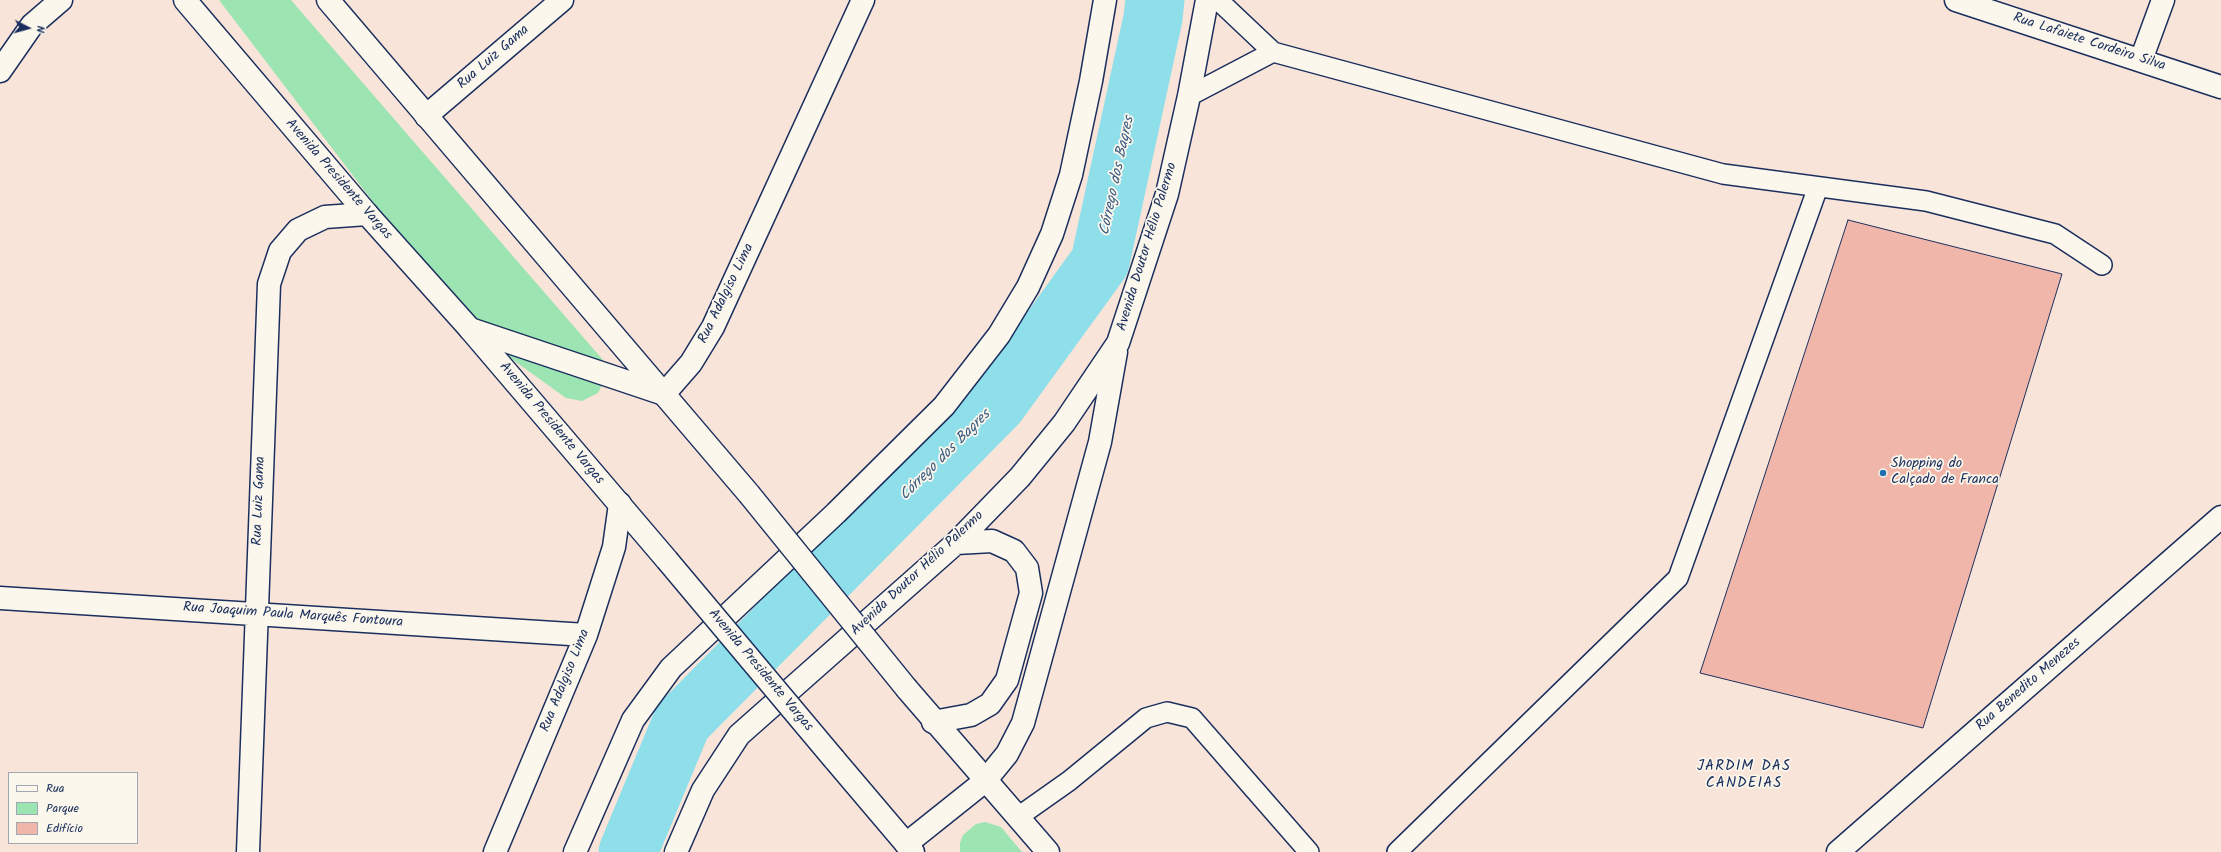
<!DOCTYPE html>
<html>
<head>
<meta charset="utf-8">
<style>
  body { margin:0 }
  #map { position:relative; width:2221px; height:852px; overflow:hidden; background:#f8e4d8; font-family:Kalam,sans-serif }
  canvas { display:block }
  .legend { position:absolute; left:8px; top:772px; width:130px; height:72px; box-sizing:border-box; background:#fbf7ec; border:1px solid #a1a7b3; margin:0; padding:5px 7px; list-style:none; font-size:12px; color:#1b2f5e }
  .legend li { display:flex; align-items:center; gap:8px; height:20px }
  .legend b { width:20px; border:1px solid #a1a7b3 }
  .north { position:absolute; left:8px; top:8px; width:40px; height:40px; -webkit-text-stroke:3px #fbf7ec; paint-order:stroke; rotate:96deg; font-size:11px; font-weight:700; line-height:16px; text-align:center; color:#1b2f5e }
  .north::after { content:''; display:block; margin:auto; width:14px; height:18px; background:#1b2f5e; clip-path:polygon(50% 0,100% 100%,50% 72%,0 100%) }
</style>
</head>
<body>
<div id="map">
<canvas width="2221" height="852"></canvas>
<ul class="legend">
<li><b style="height:5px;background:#fbf7ec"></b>Rua</li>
<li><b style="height:11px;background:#9ce4b2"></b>Parque</li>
<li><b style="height:11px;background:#f0b6a9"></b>Edifício</li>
</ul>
<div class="north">N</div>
</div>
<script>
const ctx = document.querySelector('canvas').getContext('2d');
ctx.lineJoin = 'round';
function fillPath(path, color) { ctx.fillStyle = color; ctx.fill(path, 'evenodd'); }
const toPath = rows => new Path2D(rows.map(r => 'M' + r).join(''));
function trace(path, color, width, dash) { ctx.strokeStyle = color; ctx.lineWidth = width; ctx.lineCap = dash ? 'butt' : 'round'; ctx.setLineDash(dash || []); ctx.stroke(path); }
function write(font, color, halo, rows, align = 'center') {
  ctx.font = font + ' Kalam,sans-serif'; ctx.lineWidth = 3.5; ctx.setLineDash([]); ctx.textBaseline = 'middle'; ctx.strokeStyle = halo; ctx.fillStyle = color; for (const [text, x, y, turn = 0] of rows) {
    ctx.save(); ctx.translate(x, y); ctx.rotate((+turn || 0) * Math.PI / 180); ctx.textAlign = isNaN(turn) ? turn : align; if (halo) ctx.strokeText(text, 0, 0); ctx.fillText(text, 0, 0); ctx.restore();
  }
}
fillPath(toPath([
  [219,0,291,0,603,360,606,377,598,393,582,401,566,398,470,329],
  [985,822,1001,827,1022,852,960,852,960,843,963,835,976,824]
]), '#9ce4b2');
trace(toPath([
  [628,852,682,722,997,404,1100,262,1153,18,1155,0]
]), '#8fdfea', 59);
const building = toPath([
  [1848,220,2062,274,1923,728,1700,673,1848,220]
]);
fillPath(building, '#f0b6a9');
trace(building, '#1b2f5e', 1);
const service = toPath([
  [1218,0,1273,52,1723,174,1926,201,2055,234,2102,265],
  [1189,96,1273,52],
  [1018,817,1069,781,1146,718,1167,712,1192,718,1309,852],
  [1397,852,1678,578,1818,187]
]);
const minor = toPath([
  [1956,0,2221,87],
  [2141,60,2163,0],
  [0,71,32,25,61,0],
  [426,116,562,0],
  [470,329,664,394,691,363,713,327,863,0],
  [0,598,586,635],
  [248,852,269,284,280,251,298,230,325,217,367,214],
  [495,852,586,635,614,547,620,504],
  [1838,852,2221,517]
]);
const secondary = toPath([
  [185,0,367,214,470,329,667,560],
  [328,0,749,494],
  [907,689,1048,852],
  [834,759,913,852]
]);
const primary = toPath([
  [933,722,971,715,990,704,1007,680,1031,593,1027,568,1014,551,992,541,956,543],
  [906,844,985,781,1007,754,1023,723,1100,442,1116,352],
  [575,852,633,720,671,668,836,513,944,406,999,335,1028,287,1052,234,1071,175,1091,81,1105,0],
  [676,852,703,790,739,735,956,543,1020,477,1064,423,1118,343,1167,194,1189,96,1207,0]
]);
trace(service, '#1b2f5e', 22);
trace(minor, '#1b2f5e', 25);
trace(secondary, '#1b2f5e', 25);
trace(primary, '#1b2f5e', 25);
trace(service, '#fbf7ec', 19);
trace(minor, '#fbf7ec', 22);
trace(secondary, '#fbf7ec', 22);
trace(primary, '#fbf7ec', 22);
const secondaryBridge = toPath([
  [749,494,907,689],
  [667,560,834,759]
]);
trace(secondaryBridge, '#1b2f5e', 25, []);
trace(secondaryBridge, '#fbf7ec', 22);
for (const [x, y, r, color] of [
  [1883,473,4,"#1f6fb2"]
]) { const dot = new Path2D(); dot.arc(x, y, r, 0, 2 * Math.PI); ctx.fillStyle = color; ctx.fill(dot); trace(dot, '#fbf7ec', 1.5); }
write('14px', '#1b2f5e', '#fbf7ec', [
  ["Rua Lafaiete Cordeiro Silva",2089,43,18],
  ["Rua Luiz Gama",494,58,-41],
  ["Avenida Presidente Vargas",338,180,49],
  ["Avenida Doutor Hélio Palermo",1148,247,-73],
  ["Rua Adalgiso Lima",727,294,-64],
  ["Avenida Presidente Vargas",551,424,50],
  ["Rua Luiz Gama",260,501,-88],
  ["Avenida Doutor Hélio Palermo",918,574,-43],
  ["Rua Joaquim Paula Marquês Fontoura",293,616,4],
  ["Avenida Presidente Vargas",760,671,50],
  ["Rua Adalgiso Lima",566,681,-68],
  ["Rua Benedito Menezes",2029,685,-41]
]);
write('14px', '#1b2f5e', '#fbf7ec', [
  ["Shopping do",1891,465],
  ["Calçado de Franca",1891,481]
], 'left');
write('italic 15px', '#385b81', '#fbf7ec', [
  ["Córrego dos Bagres",1118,176,-78],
  ["Córrego dos Bagres",946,456,-45]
]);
ctx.letterSpacing = '1px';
write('15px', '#1b2f5e', '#fbf7ec', [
  ["JARDIM DAS",1744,767],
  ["CANDEIAS",1744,784]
]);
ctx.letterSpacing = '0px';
</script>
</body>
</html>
